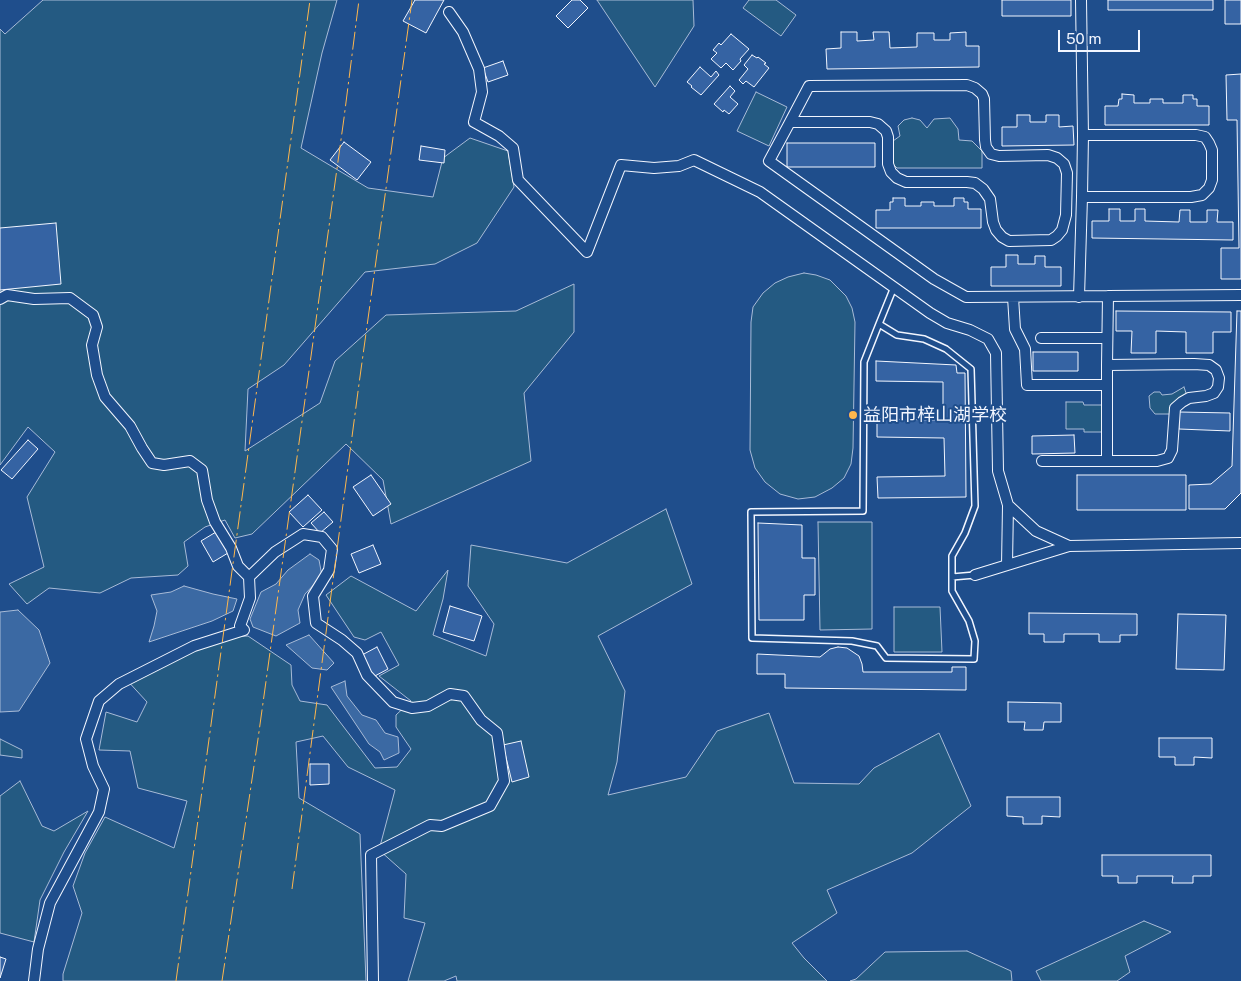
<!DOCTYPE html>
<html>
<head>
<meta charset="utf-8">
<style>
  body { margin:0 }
  #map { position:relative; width:1241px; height:981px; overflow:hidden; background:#1f4e8c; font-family:"Public Sans",sans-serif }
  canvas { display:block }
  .scale { position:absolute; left:1058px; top:30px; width:82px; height:22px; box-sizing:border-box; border:2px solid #f2f6ff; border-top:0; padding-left:6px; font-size:15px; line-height:18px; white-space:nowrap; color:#f2f6ff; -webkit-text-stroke:4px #1f4e8c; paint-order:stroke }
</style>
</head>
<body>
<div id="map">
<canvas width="1241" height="981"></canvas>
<div class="scale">50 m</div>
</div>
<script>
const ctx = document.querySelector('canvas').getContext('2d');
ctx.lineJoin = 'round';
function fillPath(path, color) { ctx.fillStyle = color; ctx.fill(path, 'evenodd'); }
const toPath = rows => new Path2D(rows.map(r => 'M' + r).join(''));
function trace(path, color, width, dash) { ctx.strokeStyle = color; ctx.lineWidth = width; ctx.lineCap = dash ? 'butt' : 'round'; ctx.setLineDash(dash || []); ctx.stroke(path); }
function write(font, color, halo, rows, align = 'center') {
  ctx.font = font + ' "Public Sans","Noto Sans SC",sans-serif'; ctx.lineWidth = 4; ctx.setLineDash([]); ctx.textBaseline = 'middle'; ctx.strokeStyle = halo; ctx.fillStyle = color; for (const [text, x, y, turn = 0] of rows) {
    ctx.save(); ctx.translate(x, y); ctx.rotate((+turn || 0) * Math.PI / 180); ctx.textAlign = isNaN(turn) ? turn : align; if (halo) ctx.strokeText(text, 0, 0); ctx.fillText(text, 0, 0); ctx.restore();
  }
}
const green = toPath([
  [43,0,337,0,322,53,301,148,368,188,433,197,443,158,470,138,508,151,514,187,477,243,435,264,365,272,284,365,248,389,245,451,320,403,335,361,386,315,516,311,574,284,574,332,524,393,531,461,391,524,383,480,346,444,252,534,235,538,225,520,205,527,184,542,188,566,178,575,131,578,100,593,49,588,27,604,9,584,44,567,27,497,55,452,28,427,0,465,0,29,5,34,43,0],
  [597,0,693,0,694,26,655,87,597,0],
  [749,0,776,0,796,15,781,36,743,8,749,0],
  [756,92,787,107,769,146,737,131,756,92],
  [912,118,920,120,927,128,934,119,950,118,958,129,959,140,972,141,982,151,982,168,897,168,892,163,893,141,900,136,898,126,904,120,912,118],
  [804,273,816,275,830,280,846,296,852,308,855,322,853,448,851,464,844,478,832,488,815,497,798,499,780,494,765,482,755,468,750,450,751,322,753,307,763,293,775,283,788,277,804,273],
  [1184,387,1187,396,1177,400,1172,407,1170,414,1155,414,1150,408,1149,396,1154,392,1160,392,1162,395,1172,394,1184,387],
  [1066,402,1083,402,1084,405,1102,405,1103,432,1084,432,1084,429,1066,429,1066,402],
  [666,509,692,584,598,636,625,691,617,762,608,795,686,777,717,731,769,713,794,783,859,784,874,768,939,733,971,806,912,853,827,890,837,913,792,943,804,958,827,981,457,981,456,976,444,981,408,981,425,923,404,918,406,874,379,850,395,790,348,767,323,736,296,742,299,798,360,834,366,981,63,981,63,974,82,913,73,886,85,853,105,817,174,848,187,801,138,788,130,751,99,750,106,712,137,722,147,702,125,678,209,638,248,636,291,665,292,685,300,701,327,705,375,768,397,767,411,749,396,727,396,715,411,701,379,676,399,665,381,632,365,640,354,637,326,595,351,576,416,611,448,570,443,599,433,635,486,656,494,624,468,586,471,545,567,563,666,509],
  [818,522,872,522,872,629,820,630,818,522],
  [894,607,940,607,942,652,894,652,894,607],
  [0,739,22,750,22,758,0,755,0,739],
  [20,781,42,826,54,831,88,811,64,852,40,900,34,942,0,933,0,796,20,781],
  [1144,921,1171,932,1125,956,1130,972,1117,981,1041,981,1036,971,1144,921],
  [967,951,1011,971,1012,981,850,981,856,979,885,952,967,951]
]);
fillPath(green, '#245a82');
trace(green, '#a8bbd7', 1);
const water = toPath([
  [310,554,319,560,322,576,305,594,298,610,300,623,276,636,253,627,250,619,261,592,276,584,288,570,310,554],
  [184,586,213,594,237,599,233,611,212,621,149,642,154,626,157,611,151,595,171,592,184,586],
  [18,610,39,630,50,663,19,711,0,712,0,612,18,610],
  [309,635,334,663,327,670,312,668,286,645,309,635],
  [345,681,347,696,362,715,376,720,385,733,398,737,399,753,384,760,380,752,369,744,331,687,345,681]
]);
fillPath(water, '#3b69a3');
trace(water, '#a8bbd7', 1);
const building = toPath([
  [415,0,444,0,426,33,403,21,415,0],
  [572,0,580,0,588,8,568,28,556,16,572,0],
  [1002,0,1071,0,1071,16,1002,16,1002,0],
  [1108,0,1213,0,1213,10,1108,10,1108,0],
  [1225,0,1241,0,1241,24,1225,24,1225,0],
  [841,32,857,32,857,41,874,40,873,32,889,32,890,48,917,47,917,33,934,33,934,40,950,40,950,33,966,32,966,46,979,46,979,67,827,69,826,49,841,48,841,32],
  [731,34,749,49,740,59,741,61,733,70,726,63,721,68,711,59,717,53,713,50,719,43,721,45,731,34],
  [752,55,757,58,758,57,766,63,764,64,769,68,754,87,746,81,743,84,739,80,748,69,744,65,752,55],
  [503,61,508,75,488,82,483,68,503,61],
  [700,67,711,77,716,71,719,75,701,95,691,87,692,86,687,82,700,67],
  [1241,74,1241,279,1221,279,1221,248,1239,248,1237,120,1227,120,1226,75,1241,74],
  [730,86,735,91,730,97,738,104,729,114,724,110,723,112,714,104,730,86],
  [1122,94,1134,95,1134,103,1150,103,1150,99,1163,99,1163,103,1183,103,1183,95,1193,95,1193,99,1197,99,1197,106,1209,106,1209,125,1105,125,1105,106,1118,106,1119,99,1122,99,1122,94],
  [1017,115,1030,115,1030,122,1046,122,1046,115,1059,115,1059,127,1073,126,1074,145,1002,146,1002,127,1017,127,1017,115],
  [344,142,371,162,357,180,330,160,344,142],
  [787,143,875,143,875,167,787,167,787,143],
  [421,146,445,150,444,163,419,160,421,146],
  [893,198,905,198,905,206,921,206,921,202,934,202,934,206,954,206,954,198,964,198,964,202,968,202,968,209,981,209,981,228,876,228,876,210,890,210,890,202,893,202,893,198],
  [1109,209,1120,209,1120,221,1135,221,1135,209,1145,209,1145,221,1179,222,1180,210,1190,210,1190,222,1207,222,1207,210,1218,210,1217,222,1233,222,1233,240,1092,238,1092,221,1109,221,1109,209],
  [56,223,61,284,0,290,0,228,56,223],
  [1006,255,1018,255,1018,264,1035,264,1035,256,1045,256,1045,267,1061,267,1061,286,991,286,991,267,1006,267,1006,255],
  [1116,311,1231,312,1231,332,1213,332,1213,353,1186,353,1186,332,1156,331,1156,353,1131,353,1132,331,1116,331,1116,311],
  [1237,311,1241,311,1241,493,1225,509,1189,509,1189,485,1211,484,1232,466,1237,311],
  [1033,352,1078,352,1078,371,1033,371,1033,352],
  [876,361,956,365,957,373,965,373,966,497,878,498,877,477,945,476,944,438,877,437,877,419,943,420,943,382,876,381,876,361],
  [1179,412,1230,413,1230,431,1179,429,1179,412],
  [1074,435,1075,453,1032,454,1032,436,1074,435],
  [28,440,38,449,12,479,1,470,28,440],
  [371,475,391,504,373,516,353,487,371,475],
  [1077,475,1186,475,1186,510,1077,510,1077,475],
  [308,495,322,510,303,527,289,512,308,495],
  [324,512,333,522,320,533,311,523,324,512],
  [758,523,802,525,802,558,815,558,815,595,804,595,804,620,759,620,758,523],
  [216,532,228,553,213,562,201,541,216,532],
  [373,545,381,564,359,573,351,554,373,545],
  [450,606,482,616,474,641,443,632,450,606],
  [1029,613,1137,614,1137,635,1120,635,1120,642,1099,642,1099,634,1064,634,1064,642,1044,642,1044,634,1029,634,1029,613],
  [1178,614,1226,615,1224,670,1176,669,1178,614],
  [377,647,388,669,373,677,362,655,377,647],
  [838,647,847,648,859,656,862,664,863,672,952,672,952,667,966,667,966,690,785,688,785,674,757,674,757,654,820,657,830,649,838,647],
  [1008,702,1061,703,1061,722,1044,722,1043,730,1024,730,1025,722,1008,722,1008,702],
  [1159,738,1212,738,1212,758,1194,757,1194,765,1175,765,1175,757,1159,757,1159,738],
  [521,741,529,777,512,782,503,745,521,741],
  [310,764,329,764,329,784,310,785,310,764],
  [1007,797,1060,797,1060,817,1042,816,1042,824,1023,824,1023,817,1007,816,1007,797],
  [1102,855,1211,855,1211,876,1193,876,1193,883,1172,883,1173,876,1137,876,1137,883,1118,883,1118,876,1102,876,1102,855],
  [0,957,6,959,0,978,0,957]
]);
fillPath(building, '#3563a3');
trace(building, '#f2f6ff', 1);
const lane = toPath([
  [879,324,897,335,924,339,946,349,971,369,975,506,965,533,952,556,952,591,969,621,975,641,974,659,886,658,877,646,852,641,752,638,751,512,863,511,864,362,879,324,894,287],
  [952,577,975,575]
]);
const street = toPath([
  [1081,0,1083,135],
  [449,12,463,32,479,69,482,92,474,122,499,136,513,148,518,180,587,252,621,165,654,168,679,166,694,160,760,192,930,313,947,323,970,330,988,339,996,353,998,471,1008,505,1036,531,1069,546,1241,543],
  [790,122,809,86,967,85,975,88,982,94,984,99,985,140,986,147,991,154,999,156,1048,155,1057,158,1064,164,1067,173,1066,215,1062,230,1057,236,1051,240,1009,241,1002,237,996,230,993,222,990,199,983,189,975,183,967,182,906,182,897,178,891,172,888,164,888,137,886,131,878,124,870,122,790,122,769,161,934,279,966,297,1108,296],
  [1013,297,1015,329,1025,349,1027,385,1107,385],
  [1079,297,1082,197,1191,197,1202,195,1209,188,1212,180,1212,150,1209,143,1205,137,1196,135,1083,135,1082,197],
  [0,299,7,295,34,299,70,298,93,315,97,327,92,345,97,375,105,397,130,426,142,448,152,463,164,465,190,461,202,470,207,500,215,522,231,548,238,566,249,577,250,598,240,626,244,630,194,646,119,684,99,701,86,739,93,766,104,789,99,812,50,903,38,949,34,981],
  [1041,338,1107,338],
  [1042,461,1157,461,1168,458,1172,450,1175,408,1182,402,1189,398,1206,396,1214,393,1218,387,1219,378,1216,370,1209,365,1194,364,1107,365,1108,296,1241,295],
  [1107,461,1107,365],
  [1007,565,1008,505],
  [975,575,1069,546],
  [249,577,275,552,303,534,322,537,332,549,329,570,313,596,316,623,342,640,357,653,367,675,393,702,412,708,428,706,450,694,464,696,481,720,497,733,504,781,490,806,442,826,430,825,371,855,373,981]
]);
trace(lane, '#f2f6ff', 8);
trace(street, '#f2f6ff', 12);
trace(lane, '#1f4e8c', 5);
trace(street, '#1f4e8c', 10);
trace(toPath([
  [292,889,359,384,412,0],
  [176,981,310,0],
  [222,981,258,739,344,118,359,0]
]), '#ffb74d', 1, [18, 4, 2.5, 4]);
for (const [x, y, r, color] of [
  [853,415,5,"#ffb74d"]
]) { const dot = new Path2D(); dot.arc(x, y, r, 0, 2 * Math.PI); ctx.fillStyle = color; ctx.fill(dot); trace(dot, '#1f4e8c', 2); }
write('18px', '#f2f6ff', '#1f4e8c', [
  ["益阳市梓山湖学校",863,415]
], 'left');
</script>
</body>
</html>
